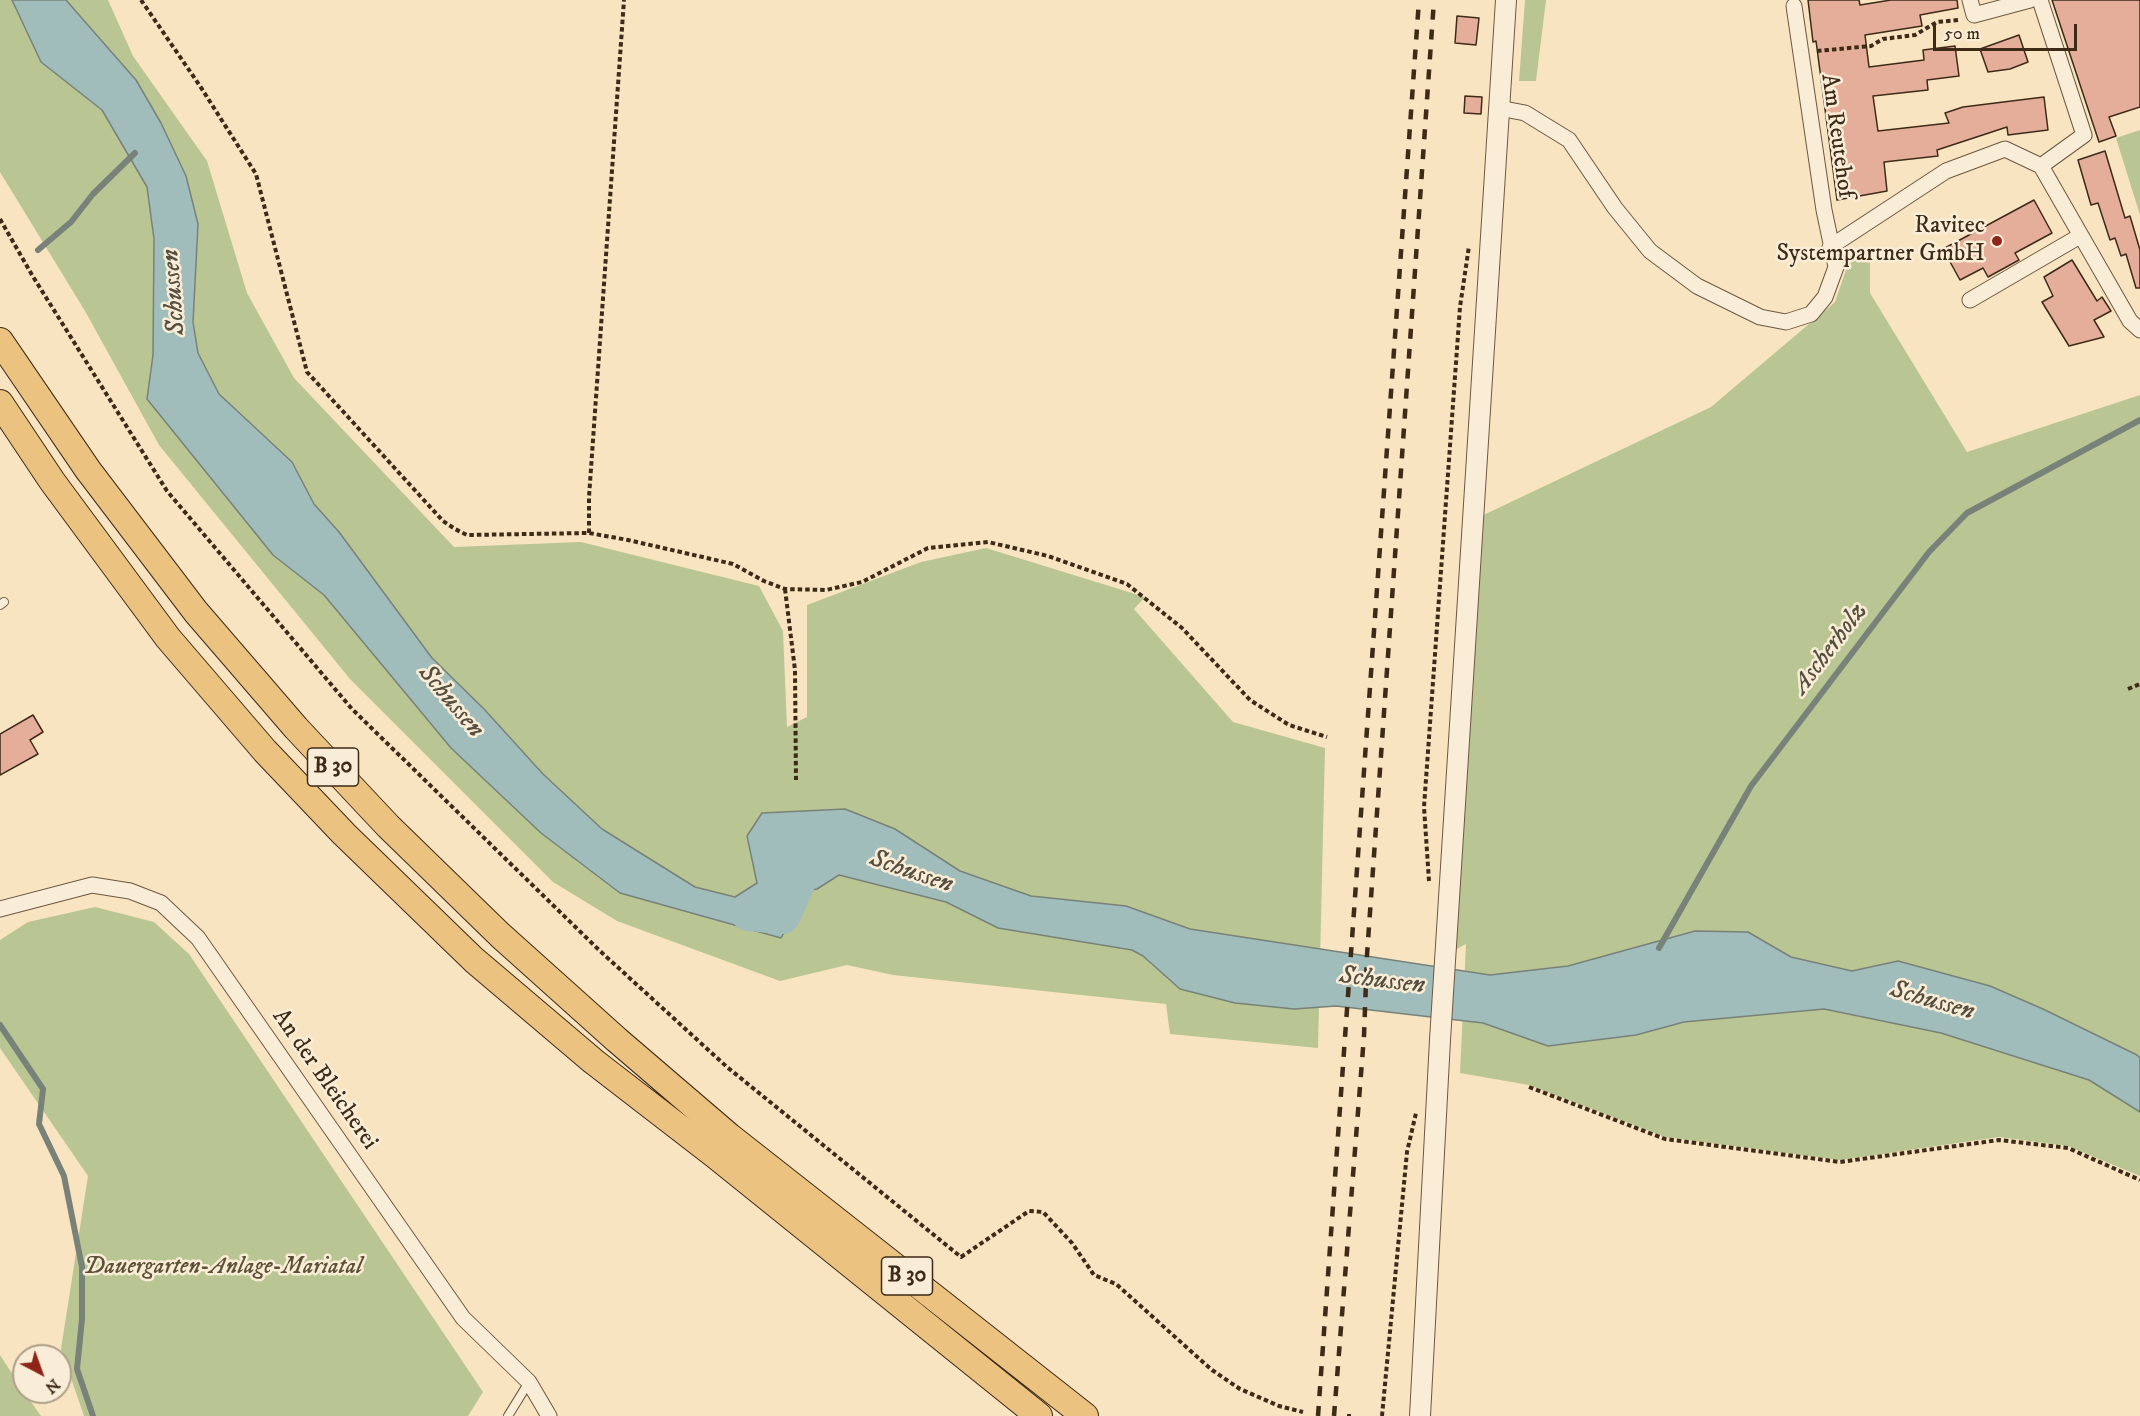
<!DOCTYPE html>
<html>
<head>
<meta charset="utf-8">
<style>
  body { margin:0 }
  #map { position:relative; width:2140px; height:1416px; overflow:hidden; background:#f8e4c1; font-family:"IM FELL DW Pica",serif }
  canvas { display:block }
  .north { position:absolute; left:12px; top:1344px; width:60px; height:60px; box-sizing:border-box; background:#faedd7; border:2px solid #ae9f8a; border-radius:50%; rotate:139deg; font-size:16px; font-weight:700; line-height:24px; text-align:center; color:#3d2a17 }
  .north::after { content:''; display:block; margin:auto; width:21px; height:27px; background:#8f2418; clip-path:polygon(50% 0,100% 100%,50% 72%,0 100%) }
  .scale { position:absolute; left:1933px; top:24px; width:144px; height:27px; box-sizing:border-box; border:3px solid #3d2a17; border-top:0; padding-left:8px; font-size:18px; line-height:21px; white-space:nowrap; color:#3d2a17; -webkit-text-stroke:4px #faedd7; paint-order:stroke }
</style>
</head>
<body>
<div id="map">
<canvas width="2140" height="1416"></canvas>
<div class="north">N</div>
<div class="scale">50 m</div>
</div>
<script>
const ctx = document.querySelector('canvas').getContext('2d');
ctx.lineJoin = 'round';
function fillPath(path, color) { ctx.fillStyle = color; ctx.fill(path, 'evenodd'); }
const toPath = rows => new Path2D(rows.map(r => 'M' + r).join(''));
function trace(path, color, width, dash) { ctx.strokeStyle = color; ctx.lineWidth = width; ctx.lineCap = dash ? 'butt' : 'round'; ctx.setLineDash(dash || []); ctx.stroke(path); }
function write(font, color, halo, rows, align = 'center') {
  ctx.font = font + ' "IM FELL DW Pica",serif'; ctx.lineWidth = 5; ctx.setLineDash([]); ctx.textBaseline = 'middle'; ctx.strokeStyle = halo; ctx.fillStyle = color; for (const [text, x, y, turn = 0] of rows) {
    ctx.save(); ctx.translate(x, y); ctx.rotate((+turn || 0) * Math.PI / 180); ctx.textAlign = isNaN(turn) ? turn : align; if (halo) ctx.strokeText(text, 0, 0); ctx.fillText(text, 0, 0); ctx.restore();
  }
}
fillPath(toPath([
  [0,0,108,0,133,56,207,161,247,293,294,378,454,547,581,542,759,586,783,631,787,727,807,717,807,605,921,562,986,548,1145,597,1134,609,1233,722,1325,748,1318,1048,1170,1034,1166,1004,893,975,847,965,780,981,617,921,553,882,350,679,159,445,85,311,0,172],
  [1525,0,1546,0,1536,81,1519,81],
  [2140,130,2140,215,2116,138],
  [1870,257,1870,293,1967,452,2140,395,2140,1176,2068,1146,1999,1137,1840,1160,1665,1137,1529,1085,1460,1073,1466,944,1446,955,1473,520,1711,407,1835,302,1849,261],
  [95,907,154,922,189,954,483,1392,468,1416,84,1416,61,1349,88,1176,0,1048,0,940,28,922],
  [0,1355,24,1392,41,1416,0,1416]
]), '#bac594');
const water = toPath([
  [12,0,66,0,136,80,161,123,186,176,198,224,193,322,198,353,219,394,292,462,314,504,339,532,432,658,484,709,543,774,602,829,695,887,735,897,757,883,747,836,762,813,845,809,895,829,960,871,1031,896,1126,906,1190,929,1490,975,1568,966,1695,931,1748,932,1791,957,1852,971,1898,961,1990,986,2043,1009,2137,1055,2140,1058,2140,1112,2089,1080,1941,1033,1824,1009,1684,1022,1636,1035,1548,1046,1483,1023,1336,1006,1294,1009,1235,1003,1180,989,1143,956,1132,950,998,928,946,902,839,875,817,889,784,895,793,917,781,938,620,893,541,833,451,748,324,595,273,555,147,399,153,355,154,239,147,187,102,110,41,62,12,0]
]);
fillPath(water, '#a0bdbb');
trace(water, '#788279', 1.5);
trace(toPath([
  [38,250,71,222,93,194,135,153],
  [1659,948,1751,786,1929,552,1967,513,2140,420],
  [0,1025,43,1089,39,1124,64,1176,82,1267,82,1319,77,1369,93,1416]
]), '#788279', 6);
trace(toPath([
  [748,914,783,917,805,868,824,863]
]), '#a0bdbb', 34);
const building = toPath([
  [1808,0,1859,0,1860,5,1891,0,1957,0,1958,8,1920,15,1922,26,1865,35,1869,67,1924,60,1923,50,1955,46,1959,76,1927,80,1928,90,1873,96,1878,131,1949,123,1945,113,1963,107,2044,97,2048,130,2008,135,2007,127,1937,150,1938,156,1884,162,1887,191,1837,200,1816,41,1813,42,1808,0],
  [2052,0,2140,0,2140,107,2109,117,2116,136,2099,142,2052,0],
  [1457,16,1479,18,1476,45,1455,43,1457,16],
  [2019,35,2028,62,2010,69,1988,72,1980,49,2019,35],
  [1465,96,1482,97,1481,114,1464,113,1465,96],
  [2105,151,2125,218,2130,216,2140,250,2140,288,2136,288,2126,254,2121,256,2115,238,2110,240,2098,203,2091,205,2078,160,2105,151],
  [2034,200,2052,233,2015,253,2019,260,1988,277,1983,268,1960,280,1943,249,2034,200],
  [2072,260,2097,301,2102,297,2111,311,2094,320,2104,337,2069,346,2042,302,2053,296,2044,277,2072,260],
  [33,715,43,732,30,740,38,754,0,775,0,734,33,715]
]);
fillPath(building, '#e5ae9a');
trace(building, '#3d2a17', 1.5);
const service = toPath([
  [0,605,4,602],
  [508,1416,529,1382]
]);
const minor = toPath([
  [1970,0,1974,15,2030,0],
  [2040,0,2084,135,2041,166],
  [1499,108,1525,113,1569,140,1615,208,1650,251,1697,286,1760,317,1786,322,1811,314,1825,297,1836,267,1824,210,1794,6],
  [1830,247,1946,171,2005,149,2041,166,2130,321,2140,330],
  [1970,300,2080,236],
  [0,909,92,885,130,891,161,903,198,938,463,1318,529,1382,549,1416]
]);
const tertiary = toPath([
  [1420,1416,1440,1040,1506,0]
]);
const trunk = toPath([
  [0,341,88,470,196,612,296,728,388,826,500,935,617,1040,729,1136,1085,1416],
  [0,403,52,481,168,638,265,751,344,834,474,960,593,1061,716,1156,1039,1416]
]);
trace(service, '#6c5842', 10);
trace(minor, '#6c5842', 17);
trace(tertiary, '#6c5842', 22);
trace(trunk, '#3d2a17', 28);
trace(toPath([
  [141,0,200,86,256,174,307,372,443,521,455,529,467,535,589,533,628,540,733,564,764,581,785,589,826,590,862,582,928,548,988,542,1048,556,1127,584,1182,628,1250,700,1289,725,1327,737],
  [1817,51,1871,46,1883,39,1915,35,1937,22,1959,20],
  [0,219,32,275,167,491,352,709,600,951,727,1067,961,1257,1029,1211,1043,1212,1072,1243,1094,1275,1116,1284,1212,1370,1240,1389,1279,1406,1303,1412],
  [589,533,589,497,624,0],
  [785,589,795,670,796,780],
  [2128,689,2140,684],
  [1429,881,1424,807,1460,307,1469,246],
  [1529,1087,1665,1139,1840,1162,1999,1140,2068,1148,2140,1180],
  [1347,1416,1351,1416],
  [1382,1416,1407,1152,1416,1113]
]), '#3d2a17', 4, [4.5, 3]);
trace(service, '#faedd7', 8);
trace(minor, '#faedd7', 15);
trace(tertiary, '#faedd7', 20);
trace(trunk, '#ecc280', 26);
trace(toPath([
  [1318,1416,1419,0],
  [1334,1416,1364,1036,1367,955,1434,0]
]), '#3d2a17', 4.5, [10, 10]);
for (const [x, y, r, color] of [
  [1997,241,6,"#8f2418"]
]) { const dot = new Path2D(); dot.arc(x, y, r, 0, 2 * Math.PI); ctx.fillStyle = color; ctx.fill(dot); trace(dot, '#faedd7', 2); }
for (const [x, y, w] of [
  [333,767,51],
  [907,1276,51]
]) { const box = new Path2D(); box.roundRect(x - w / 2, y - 19, w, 38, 4.5); ctx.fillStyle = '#faedd7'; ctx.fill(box); trace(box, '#3d2a17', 1.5); }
write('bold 22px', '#3d2a17', null, [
  ["B 30",333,767],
  ["B 30",907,1276]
]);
write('24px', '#3d2a17', '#faedd7', [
  ["Am Reutehof",1836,136,82],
  ["An der Bleicherei",324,1080,55]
]);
write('24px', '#3d2a17', '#faedd7', [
  ["Ravitec",1985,227],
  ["Systempartner GmbH",1985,255]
], 'right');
write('italic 24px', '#5c5136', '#faedd7', [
  ["Dauergarten-Anlage-Mariatal",223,1268]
]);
write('italic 26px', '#564f40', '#faedd7', [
  ["Schussen",175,292,-94],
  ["Ascherholz",1831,649,-53],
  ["Schussen",450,702,50],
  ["Schussen",911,873,19],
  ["Schussen",1382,982,7],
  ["Schussen",1932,1002,16]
]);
</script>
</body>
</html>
